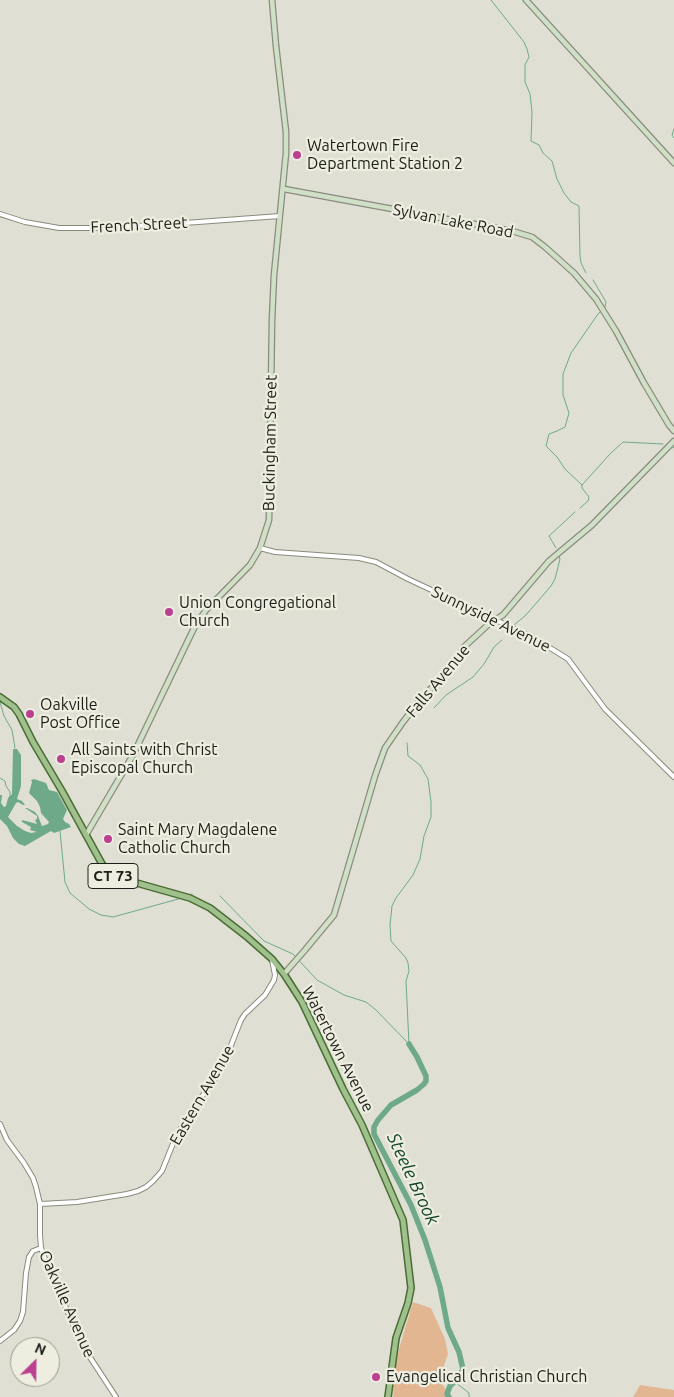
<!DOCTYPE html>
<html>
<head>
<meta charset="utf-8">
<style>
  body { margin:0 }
  #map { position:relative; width:674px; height:1397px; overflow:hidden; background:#dfe0d3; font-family:Ubuntu,sans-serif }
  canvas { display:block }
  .north { position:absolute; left:10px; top:1337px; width:50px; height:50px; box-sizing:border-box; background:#edeee0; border:1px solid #9a9b90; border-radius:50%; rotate:23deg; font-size:14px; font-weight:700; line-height:20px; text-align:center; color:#1d1e19 }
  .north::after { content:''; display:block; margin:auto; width:18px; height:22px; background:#bb4091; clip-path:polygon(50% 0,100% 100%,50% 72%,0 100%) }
</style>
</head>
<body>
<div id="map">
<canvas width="674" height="1397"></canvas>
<div class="north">N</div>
</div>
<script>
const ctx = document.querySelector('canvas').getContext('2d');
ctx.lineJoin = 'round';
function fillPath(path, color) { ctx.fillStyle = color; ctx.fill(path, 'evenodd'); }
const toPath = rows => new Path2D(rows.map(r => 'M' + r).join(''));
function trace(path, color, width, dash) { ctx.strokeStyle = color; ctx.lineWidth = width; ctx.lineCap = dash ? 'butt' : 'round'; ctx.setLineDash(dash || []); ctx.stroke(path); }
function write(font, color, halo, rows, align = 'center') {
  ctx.font = font + ' Ubuntu,sans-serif'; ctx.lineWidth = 4.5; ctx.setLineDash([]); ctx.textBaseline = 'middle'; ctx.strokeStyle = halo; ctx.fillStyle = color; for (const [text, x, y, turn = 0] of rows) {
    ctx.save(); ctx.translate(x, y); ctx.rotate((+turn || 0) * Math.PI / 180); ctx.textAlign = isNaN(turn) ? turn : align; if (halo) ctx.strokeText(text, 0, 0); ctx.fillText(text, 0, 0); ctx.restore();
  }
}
fillPath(toPath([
  [413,1302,431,1308,445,1339,448,1354,442,1372,442,1384,452,1397,393,1397,395,1368,399,1349],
  [640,1385,674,1390,674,1397,633,1397]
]), '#e3b692');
fillPath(toPath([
  [13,749,17,749,21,755,21,786,17,799,22,801,25,805,23,805,18,802,16,803,8,817,17,826,25,831,31,833,37,832,30,830,31,827,22,822,22,820,37,824,35,820,37,819,37,816,25,808,27,808,35,812,38,816,42,826,48,824,49,822,41,813,40,807,37,801,29,793,32,782,31,780,34,779,46,783,49,790,57,792,67,810,63,819,65,822,69,824,71,827,54,833,51,831,25,846,19,844,13,838,7,826,0,819,0,795,2,795,1,803,4,807,6,806,8,798,12,794]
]), '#6ea98a');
trace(toPath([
  [491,0,524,42,527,49,529,57,525,65,525,82,530,94,532,112,531,141,539,145,543,153,552,161,557,179,564,193,571,202,579,206,580,256,581,263,586,273],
  [674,129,672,135,674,138],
  [673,448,674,447],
  [582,485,610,454,623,442,663,444],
  [580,508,588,501,589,497,582,488,582,485,565,469,557,457,546,446,549,434,557,431,565,427,569,413,563,395,563,374,571,353,598,314,605,307,606,302,593,280],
  [556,548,549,536,575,512],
  [514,625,526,615,551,586,555,579,560,559,559,556],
  [0,702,4,716,12,730,15,748],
  [434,708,446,695,473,677,484,664,494,647,502,640],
  [407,743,408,756,420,765,428,779,431,802,431,817,424,836,420,859,413,875,396,898,392,906,390,925,391,941,406,958,408,963,409,971,406,981,409,1044],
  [0,778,5,781,6,786,10,792,10,797],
  [60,831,65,882,70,893,89,909,101,915,113,917,182,898],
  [188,896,192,894],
  [220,896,264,941,293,954,317,980,344,995,366,1002,376,1010,408,1043],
  [455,1382,469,1393,469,1397]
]), '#6ea98a', 1);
trace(toPath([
  [409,1044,417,1057,426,1076,426,1081,424,1084,417,1090,391,1105,378,1120,374,1127,374,1134,411,1205,425,1240,440,1287,448,1328,459,1352,463,1369,458,1378,450,1386,447,1394,449,1397]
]), '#6ea98a', 5.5);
const tertiary = toPath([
  [0,214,25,222,59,228,89,228,157,225,280,216],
  [260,548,275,552,359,558,376,562,408,579,534,638,568,659,605,709,674,777],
  [0,1124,7,1140,24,1163,33,1178,36,1187,40,1204,40,1235,41,1248,45,1259,82,1345,116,1397],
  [40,1204,77,1202,127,1194,138,1191,146,1187,153,1181,162,1171,174,1141,186,1119,222,1068,241,1020,245,1014,265,995,274,980,275,975,272,960],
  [0,1341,14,1330,20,1321,23,1312,26,1273,29,1257,33,1251,41,1248]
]);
const secondary = toPath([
  [526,0,674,163],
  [284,189,512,231,532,237,545,247,574,273,596,299,616,331,644,383,669,425,674,431],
  [86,835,133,755,195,626,206,610,250,565,260,548,269,520,272,320,274,275,286,153,286,132,276,46,272,0],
  [284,974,305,950,334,915,375,776,385,748,403,722,420,700,446,673,465,646,490,623,503,615,549,561,592,525,674,441]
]);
const primary = toPath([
  [0,697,14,707,19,714,33,742,62,791,102,864,109,872,119,878,190,898,210,908,246,936,272,959,284,974,302,1002,343,1089,362,1125,403,1220,411,1288,408,1303,396,1338,388,1397]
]);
trace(tertiary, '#8a8b7e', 6);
trace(secondary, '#8a8b7e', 7);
trace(primary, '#496d33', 8);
trace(tertiary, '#fff', 4);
trace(secondary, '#d0e0c6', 4.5);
trace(primary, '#a0c18d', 5);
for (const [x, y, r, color] of [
  [297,155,5,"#bb4091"],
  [169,612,5,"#bb4091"],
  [30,714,5,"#bb4091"],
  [61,759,5,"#bb4091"],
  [108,839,5,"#bb4091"],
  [376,1377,5,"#bb4091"]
]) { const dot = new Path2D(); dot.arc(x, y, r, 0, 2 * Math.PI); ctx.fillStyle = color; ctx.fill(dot); trace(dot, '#edeee0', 2); }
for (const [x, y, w] of [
  [113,876,50]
]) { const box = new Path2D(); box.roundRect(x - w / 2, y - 12.5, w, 25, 4); ctx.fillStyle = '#edeee0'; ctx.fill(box); trace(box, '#1d1e19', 1); }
write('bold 15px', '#1d1e19', null, [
  ["CT 73",113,876]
]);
write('16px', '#1d1e19', '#edeee0', [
  ["Watertown Fire",307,146],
  ["Department Station 2",307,164],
  ["Union Congregational",179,603],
  ["Church",179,621],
  ["Oakville",40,705],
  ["Post Office",40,723],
  ["All Saints with Christ",71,750],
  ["Episcopal Church",71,768],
  ["Saint Mary Magdalene",118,830],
  ["Catholic Church",118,848],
  ["Evangelical Christian Church",386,1377]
], 'left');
write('16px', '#1d1e19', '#edeee0', [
  ["Sylvan Lake Road",453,221,11],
  ["French Street",139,225,-3],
  ["Buckingham Street",270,443,-89],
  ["Sunnyside Avenue",491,619,26],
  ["Falls Avenue",438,681,-50],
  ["Watertown Avenue",338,1049,63],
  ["Eastern Avenue",202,1095,-60],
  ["Oakville Avenue",67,1304,66]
]);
write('italic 18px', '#15452f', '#edeee0', [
  ["Steele Brook",413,1179,65]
]);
</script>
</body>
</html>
